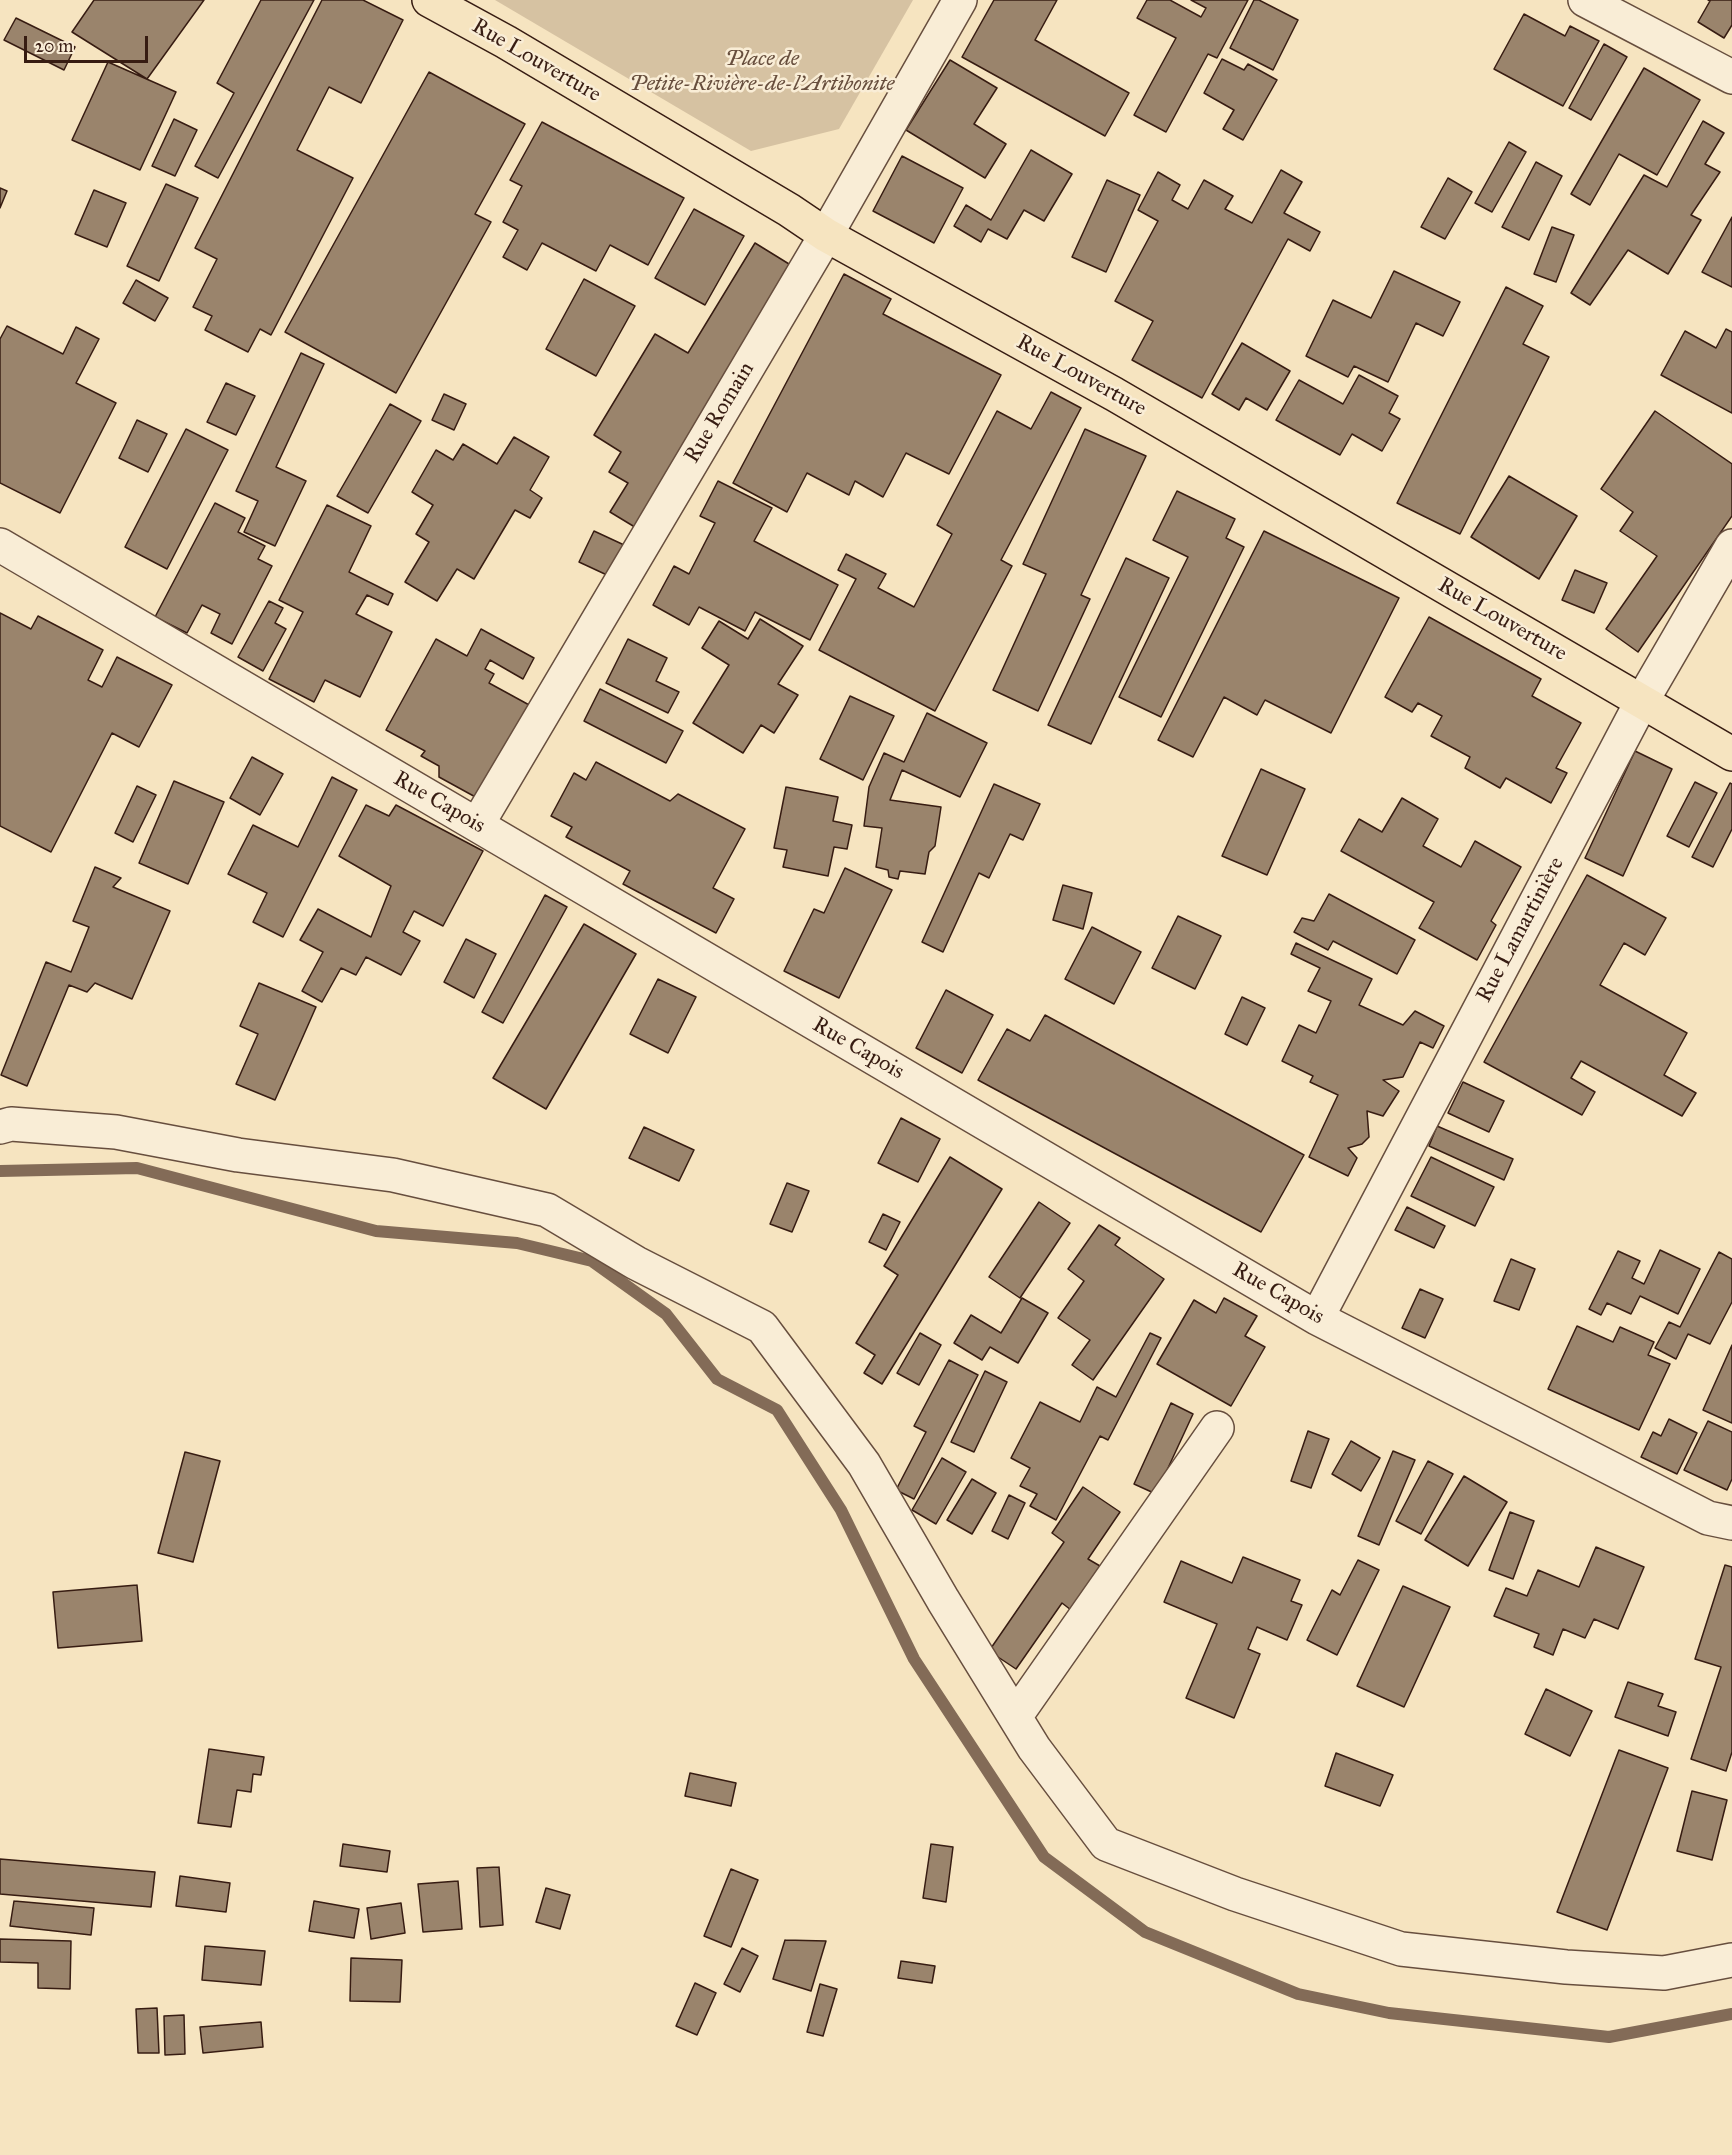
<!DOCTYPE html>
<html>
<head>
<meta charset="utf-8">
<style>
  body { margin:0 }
  #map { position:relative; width:1732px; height:2155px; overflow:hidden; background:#f6e4c0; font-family:"IM FELL Great Primer",serif }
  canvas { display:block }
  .scale { position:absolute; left:24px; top:36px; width:124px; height:27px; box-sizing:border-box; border:3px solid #371c12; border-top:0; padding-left:8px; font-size:18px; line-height:21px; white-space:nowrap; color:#371c12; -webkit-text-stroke:4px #f9edd6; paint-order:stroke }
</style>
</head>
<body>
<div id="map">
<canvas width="1732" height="2155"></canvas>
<div class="scale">20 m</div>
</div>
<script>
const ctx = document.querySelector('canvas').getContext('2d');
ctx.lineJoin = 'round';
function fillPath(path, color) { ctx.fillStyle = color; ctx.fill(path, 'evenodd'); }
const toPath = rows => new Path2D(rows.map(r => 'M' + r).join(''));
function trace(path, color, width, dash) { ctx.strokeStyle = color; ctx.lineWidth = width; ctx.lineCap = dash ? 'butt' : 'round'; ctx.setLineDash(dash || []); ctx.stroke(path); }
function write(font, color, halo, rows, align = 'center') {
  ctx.font = font + ' "IM FELL Great Primer",serif'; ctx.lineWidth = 5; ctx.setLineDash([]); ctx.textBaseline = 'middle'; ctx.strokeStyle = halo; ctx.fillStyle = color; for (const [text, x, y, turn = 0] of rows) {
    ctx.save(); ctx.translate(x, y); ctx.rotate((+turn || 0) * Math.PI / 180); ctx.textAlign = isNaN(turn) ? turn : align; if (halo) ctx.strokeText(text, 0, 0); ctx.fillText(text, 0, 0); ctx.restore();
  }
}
fillPath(toPath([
  [495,0,913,0,839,129,751,151]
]), '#d6c2a2');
trace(toPath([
  [0,1171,137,1168,376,1231,517,1243,592,1261,666,1314,717,1379,777,1410,841,1510,914,1659,1044,1857,1145,1932,1298,1994,1389,2013,1609,2037,1732,2014]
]), '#836b57', 12);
const building = toPath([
  [94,0,204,0,147,79,72,32,94,0],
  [261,0,314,0,218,178,195,166,234,93,217,83,261,0],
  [322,0,363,0,403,20,361,103,329,87,297,150,353,178,271,335,260,329,248,352,205,330,212,316,193,307,217,259,195,248,322,0],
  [994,0,1057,0,1035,40,1129,93,1105,136,962,57,994,0],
  [1147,0,1170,0,1201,17,1206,8,1191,0,1248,0,1217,58,1208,54,1166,132,1134,115,1176,38,1137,18,1147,0],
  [1254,0,1259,0,1298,20,1273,70,1230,48,1254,0],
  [1708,0,1732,0,1732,25,1724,38,1698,22,1710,1,1708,0],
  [1524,14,1565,36,1570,26,1599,41,1563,106,1494,69,1524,14],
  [16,18,75,47,64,70,4,40,16,18],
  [1604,44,1627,57,1591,120,1569,108,1604,44],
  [1222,59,1244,70,1248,64,1277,80,1243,140,1223,129,1234,110,1204,93,1222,59],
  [950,60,997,88,974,124,1006,144,985,178,906,130,950,60],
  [108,62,176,92,140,170,72,140,108,62],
  [1644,68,1700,100,1657,175,1619,154,1590,205,1571,194,1644,68],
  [429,72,525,124,475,214,491,222,396,393,285,332,429,72],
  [174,119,197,130,175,176,152,166,174,119],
  [1703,121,1724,133,1705,164,1720,172,1691,215,1701,220,1668,274,1628,250,1590,305,1571,293,1644,175,1667,187,1703,121],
  [542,122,684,198,648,265,610,245,596,271,542,243,527,270,503,257,518,230,503,222,522,186,510,180,542,122],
  [1509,142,1526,152,1492,212,1475,203,1509,142],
  [1031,150,1072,174,1044,221,1024,210,1007,239,988,229,981,242,954,226,966,205,991,220,1031,150],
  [902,156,963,188,934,243,873,211,902,156],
  [1536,162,1562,176,1529,240,1502,227,1536,162],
  [1281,170,1302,182,1284,213,1320,232,1310,251,1288,239,1202,398,1132,360,1153,321,1115,301,1158,221,1138,210,1158,172,1180,185,1172,200,1188,209,1204,180,1233,196,1225,209,1252,223,1281,170],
  [1448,178,1472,192,1445,239,1421,227,1448,178],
  [1107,180,1140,195,1106,272,1072,257,1107,180],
  [166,184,198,198,159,281,127,266,166,184],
  [0,188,7,191,0,208,0,188],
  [94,190,126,203,107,247,75,234,94,190],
  [694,209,744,236,705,305,655,278,694,209],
  [1732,217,1732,287,1702,272,1732,217],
  [1552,227,1574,235,1556,282,1534,274,1552,227],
  [755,243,802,272,643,532,610,512,628,483,609,472,621,452,594,435,655,334,688,353,755,243],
  [1394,271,1460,302,1443,336,1416,323,1388,382,1354,366,1348,377,1306,356,1333,300,1371,318,1394,271],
  [844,274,891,299,883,314,1001,375,949,474,906,453,883,497,855,481,849,495,807,473,787,512,733,483,844,274],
  [584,279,635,306,596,376,546,349,584,279],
  [136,280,168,298,155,321,123,303,136,280],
  [1506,287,1543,306,1523,344,1549,357,1460,534,1397,503,1506,287],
  [7,326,63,354,76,327,99,339,76,383,116,403,60,513,0,483,0,339,7,326],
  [1726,329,1732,332,1732,413,1661,375,1685,331,1716,348,1726,329],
  [1242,343,1290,371,1267,410,1246,398,1239,410,1212,394,1242,343],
  [301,353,324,364,276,467,306,481,275,546,244,532,258,501,236,491,301,353],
  [1359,375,1398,396,1389,413,1400,419,1382,451,1352,434,1340,455,1276,420,1299,380,1343,404,1359,375],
  [226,383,255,396,236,435,207,422,226,383],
  [1051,392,1081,408,1001,560,1012,566,935,711,819,650,856,579,838,570,846,554,886,574,878,588,914,607,952,534,937,525,997,411,1031,429,1051,392],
  [444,394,466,404,454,430,432,420,444,394],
  [390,404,421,421,368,513,337,496,390,404],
  [1655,411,1732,464,1732,516,1638,652,1606,629,1657,556,1620,531,1633,512,1601,489,1655,411],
  [137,420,167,434,148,472,119,458,137,420],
  [186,429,228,450,167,569,125,547,186,429],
  [1085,429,1146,456,1081,595,1090,599,1038,711,993,690,1046,574,1023,564,1085,429],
  [514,437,549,457,530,490,542,498,530,518,515,510,474,579,457,569,437,601,405,582,429,542,416,534,433,505,412,492,436,450,453,460,463,444,497,464,514,437],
  [1509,476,1577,516,1539,579,1471,537,1509,476],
  [718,481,772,508,754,541,838,585,810,640,755,612,745,631,699,607,689,625,653,605,674,566,689,574,715,523,700,516,718,481],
  [1177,491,1235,519,1226,538,1244,547,1161,717,1119,697,1188,557,1153,540,1177,491],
  [215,503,245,518,238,532,265,546,258,559,272,566,232,644,211,633,220,614,202,605,187,633,155,617,215,503],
  [327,505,371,526,349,572,393,594,388,605,367,595,356,614,392,632,360,697,325,680,314,702,269,679,303,612,279,600,327,505],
  [594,531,637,551,622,582,579,562,594,531],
  [1264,531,1399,598,1331,733,1265,700,1257,715,1224,697,1193,757,1158,740,1264,531],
  [1126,558,1169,578,1091,744,1048,725,1126,558],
  [1575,570,1607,583,1594,613,1562,600,1575,570],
  [269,601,283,608,275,623,286,629,263,671,238,657,269,601],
  [0,613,31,629,38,616,103,650,88,680,102,687,117,657,172,685,139,747,112,733,51,852,0,826,0,613],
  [1429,617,1541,679,1532,696,1581,723,1556,768,1567,773,1551,803,1506,778,1500,788,1465,768,1470,757,1431,736,1442,716,1418,703,1412,712,1385,697,1429,617],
  [760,619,803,646,778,684,798,695,774,733,761,725,743,753,693,723,729,665,702,648,719,621,748,639,760,619],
  [481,629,534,658,523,679,490,660,485,669,494,674,489,683,542,712,490,805,439,777,439,766,421,756,425,751,386,730,436,639,467,656,481,629],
  [628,639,667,658,656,681,679,692,668,713,606,683,628,639],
  [600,689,683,731,666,763,584,721,600,689],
  [850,696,894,716,863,780,820,759,850,696],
  [927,713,987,743,960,797,902,770,890,800,941,807,935,846,929,852,925,874,900,871,898,879,889,877,888,870,876,867,882,828,864,826,869,787,884,753,904,762,927,713],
  [1635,751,1672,769,1623,876,1585,858,1635,751],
  [252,757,283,774,260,815,230,798,252,757],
  [596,762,670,801,678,794,745,829,713,888,734,899,716,933,623,884,630,871,566,837,572,827,551,816,574,773,586,780,596,762],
  [1261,769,1305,789,1267,875,1222,856,1261,769],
  [332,777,357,790,283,937,253,922,267,893,228,874,253,825,298,847,332,777],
  [174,781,224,802,188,884,139,863,174,781],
  [1695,782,1717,793,1689,847,1667,836,1695,782],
  [1730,783,1732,784,1732,829,1713,867,1692,857,1730,783],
  [994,784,1040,804,1023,840,1010,834,989,878,979,873,943,952,922,942,994,784],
  [137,786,156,795,133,842,115,833,137,786],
  [786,787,838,797,833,821,852,825,847,849,834,847,828,876,783,867,787,850,774,848,786,787],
  [1402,798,1438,819,1423,846,1461,867,1475,841,1521,867,1491,921,1496,925,1477,960,1419,928,1434,902,1341,851,1359,819,1382,832,1402,798],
  [366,805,389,816,396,805,483,851,443,926,414,911,403,932,420,941,401,975,366,957,356,975,341,968,322,1002,302,991,323,952,300,940,318,909,371,937,391,886,339,856,366,805],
  [95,867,121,878,113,887,170,911,132,999,95,983,87,992,69,985,27,1086,1,1075,46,962,71,972,89,927,73,921,95,867],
  [845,868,892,890,839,998,784,971,814,909,824,913,845,868],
  [1587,875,1666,918,1645,955,1624,943,1600,985,1687,1033,1664,1075,1696,1093,1682,1116,1581,1061,1571,1078,1595,1092,1582,1115,1484,1062,1587,875],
  [1063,885,1092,893,1083,929,1053,920,1063,885],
  [1329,894,1415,940,1397,974,1333,941,1328,950,1294,932,1302,918,1314,921,1329,894],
  [545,895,567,907,503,1023,482,1012,545,895],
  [1178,916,1221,936,1195,989,1152,968,1178,916],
  [584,924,636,954,546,1109,493,1078,584,924],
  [1092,927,1141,952,1114,1004,1065,979,1092,927],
  [466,939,496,954,474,998,444,982,466,939],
  [1296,943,1372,979,1359,1005,1403,1025,1415,1011,1444,1026,1433,1048,1420,1042,1403,1077,1383,1080,1399,1091,1383,1116,1367,1111,1369,1137,1362,1144,1348,1148,1357,1158,1348,1176,1309,1157,1338,1095,1310,1082,1313,1076,1282,1061,1299,1025,1316,1033,1331,1001,1308,991,1320,968,1291,954,1296,943],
  [658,979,696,997,668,1053,630,1034,658,979],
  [259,983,316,1007,275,1100,236,1084,258,1034,240,1026,259,983],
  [946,990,993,1015,962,1073,916,1048,946,990],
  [1242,997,1265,1008,1247,1045,1225,1034,1242,997],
  [1045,1015,1304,1155,1261,1232,978,1080,1007,1029,1030,1041,1045,1015],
  [1463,1082,1504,1101,1489,1132,1448,1113,1463,1082],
  [901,1118,940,1139,918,1182,878,1163,901,1118],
  [1437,1126,1513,1159,1504,1180,1429,1146,1437,1126],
  [644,1127,694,1150,679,1181,629,1158,644,1127],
  [950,1157,1002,1189,882,1384,864,1373,875,1355,856,1343,898,1275,884,1266,950,1157],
  [1431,1157,1494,1187,1475,1226,1411,1196,1431,1157],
  [787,1183,809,1191,792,1232,770,1224,787,1183],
  [1039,1202,1070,1223,1020,1298,989,1277,1039,1202],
  [1407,1207,1445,1226,1434,1248,1395,1230,1407,1207],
  [883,1214,900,1222,886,1250,869,1242,883,1214],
  [1099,1225,1120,1238,1115,1245,1164,1279,1093,1380,1072,1365,1090,1340,1058,1318,1084,1281,1068,1269,1099,1225],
  [1660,1250,1700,1269,1678,1314,1640,1296,1631,1314,1607,1303,1601,1315,1589,1309,1618,1251,1640,1261,1632,1278,1644,1284,1660,1250],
  [1719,1252,1732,1259,1732,1302,1710,1344,1688,1334,1676,1359,1655,1348,1669,1322,1680,1327,1719,1252],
  [1511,1259,1535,1269,1519,1310,1494,1301,1511,1259],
  [1420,1289,1443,1299,1425,1338,1402,1328,1420,1289],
  [1022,1298,1048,1313,1018,1363,990,1347,982,1360,954,1343,971,1315,1001,1333,1022,1298],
  [1224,1298,1257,1316,1245,1336,1265,1347,1231,1406,1157,1364,1194,1300,1216,1313,1224,1298],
  [1577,1326,1613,1342,1620,1327,1654,1342,1648,1355,1670,1364,1639,1430,1548,1389,1577,1326],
  [920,1333,941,1345,919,1385,897,1373,920,1333],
  [1150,1333,1161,1338,1108,1440,1100,1436,1056,1520,1030,1506,1037,1494,1020,1486,1030,1468,1011,1458,1040,1402,1080,1422,1097,1387,1116,1397,1150,1333],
  [1732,1345,1732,1423,1703,1410,1732,1345],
  [949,1360,978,1375,914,1499,896,1490,926,1432,914,1426,949,1360],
  [985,1371,1007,1382,974,1452,951,1442,985,1371],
  [1171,1403,1193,1414,1156,1494,1134,1484,1171,1403],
  [1669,1419,1697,1433,1677,1474,1641,1457,1653,1432,1661,1436,1669,1419],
  [1708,1421,1732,1432,1732,1479,1727,1490,1684,1470,1708,1421],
  [1308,1431,1329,1439,1311,1488,1291,1481,1308,1431],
  [1351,1441,1380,1458,1361,1491,1332,1474,1351,1441],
  [1393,1451,1415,1460,1379,1545,1358,1536,1393,1451],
  [185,1452,220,1461,193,1562,158,1553,185,1452],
  [942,1458,966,1472,936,1524,912,1510,942,1458],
  [1428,1461,1453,1474,1421,1534,1396,1521,1428,1461],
  [1464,1476,1507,1502,1468,1566,1425,1540,1464,1476],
  [972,1479,996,1493,972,1534,947,1520,972,1479],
  [1083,1487,1120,1512,1088,1559,1100,1566,1071,1610,1062,1603,1016,1669,989,1651,1064,1542,1052,1533,1083,1487],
  [1009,1495,1025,1503,1008,1539,992,1531,1009,1495],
  [1510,1512,1534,1521,1513,1579,1489,1570,1510,1512],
  [1596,1547,1644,1567,1618,1629,1594,1619,1585,1638,1563,1629,1553,1655,1534,1647,1539,1634,1494,1616,1506,1588,1527,1596,1538,1570,1579,1587,1596,1547],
  [1243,1557,1300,1580,1291,1601,1302,1605,1287,1640,1257,1627,1248,1649,1260,1654,1234,1718,1186,1698,1217,1624,1164,1602,1181,1561,1232,1583,1243,1557],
  [1358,1560,1379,1570,1337,1655,1307,1640,1332,1590,1340,1595,1358,1560],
  [1725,1565,1732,1567,1732,1752,1726,1771,1691,1759,1721,1667,1695,1659,1725,1565],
  [137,1585,142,1641,58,1648,53,1592,137,1585],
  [1403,1586,1450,1607,1404,1707,1357,1686,1403,1586],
  [1628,1682,1663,1694,1658,1706,1676,1712,1668,1736,1615,1717,1628,1682],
  [1546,1689,1592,1711,1570,1756,1525,1734,1546,1689],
  [209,1749,264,1757,261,1775,253,1774,251,1792,237,1790,231,1827,198,1823,209,1749],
  [1619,1750,1668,1768,1607,1930,1557,1912,1619,1750],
  [1336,1753,1393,1775,1380,1806,1325,1786,1336,1753],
  [690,1773,736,1783,731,1806,685,1796,690,1773],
  [1692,1791,1727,1800,1712,1860,1677,1851,1692,1791],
  [343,1844,390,1851,387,1872,340,1866,343,1844],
  [931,1844,953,1847,946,1902,923,1898,931,1844],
  [0,1859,155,1872,151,1907,0,1894,0,1859],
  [499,1867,503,1925,480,1927,477,1868,499,1867],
  [731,1869,758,1880,731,1947,704,1936,731,1869],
  [180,1876,230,1883,226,1912,176,1906,180,1876],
  [458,1881,462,1929,423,1932,418,1884,458,1881],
  [546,1888,570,1895,560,1929,536,1922,546,1888],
  [14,1901,94,1908,91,1935,10,1926,14,1901],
  [314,1901,359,1909,354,1938,309,1931,314,1901],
  [401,1903,405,1933,371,1939,367,1908,401,1903],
  [0,1939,71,1941,70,1989,38,1988,38,1963,0,1962,0,1939],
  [785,1940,826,1941,811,1991,773,1979,785,1940],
  [205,1946,265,1951,261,1985,202,1980,205,1946],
  [742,1948,758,1956,740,1992,724,1984,742,1948],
  [351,1958,402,1960,400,2002,350,2001,351,1958],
  [901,1961,935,1966,932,1983,898,1978,901,1961],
  [695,1983,716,1993,697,2035,676,2026,695,1983],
  [820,1984,837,1989,823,2036,807,2032,820,1984],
  [157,2008,159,2053,138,2053,136,2009,157,2008],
  [184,2015,185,2054,165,2055,164,2016,184,2015],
  [261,2022,263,2047,203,2053,200,2027,261,2022]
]);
fillPath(building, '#9a846c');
trace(building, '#371c12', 1.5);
const minor = toPath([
  [1585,0,1732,77],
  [0,545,1317,1318,1708,1518,1732,1523],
  [477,825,826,235,960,0],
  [0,1127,11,1124,116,1132,238,1155,393,1175,547,1210,636,1263,762,1327,864,1464,943,1600,1034,1748,1106,1844,1235,1894,1401,1949,1566,1967,1664,1973,1732,1960],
  [1317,1318,1642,701,1732,546],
  [1015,1717,1217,1428]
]);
const major = toPath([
  [429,0,506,42,789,210,826,235,1114,394,1732,754]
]);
trace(minor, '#674e3e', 36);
trace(major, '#371c12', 36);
trace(minor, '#f9edd6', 33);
trace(major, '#f6e4c0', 33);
write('italic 22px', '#674e3d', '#f9edd6', [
  ["Place de",762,60],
  ["Petite-Rivière-de-l'Artibonite",762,85]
]);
write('22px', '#371c12', '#f9edd6', [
  ["Rue Louverture",536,61,30],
  ["Rue Louverture",1081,376,29],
  ["Rue Romain",720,413,-59],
  ["Rue Louverture",1502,620,30],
  ["Rue Capois",439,803,30],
  ["Rue Lamartinière",1521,930,-62],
  ["Rue Capois",858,1049,30],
  ["Rue Capois",1278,1294,30]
]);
</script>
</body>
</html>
